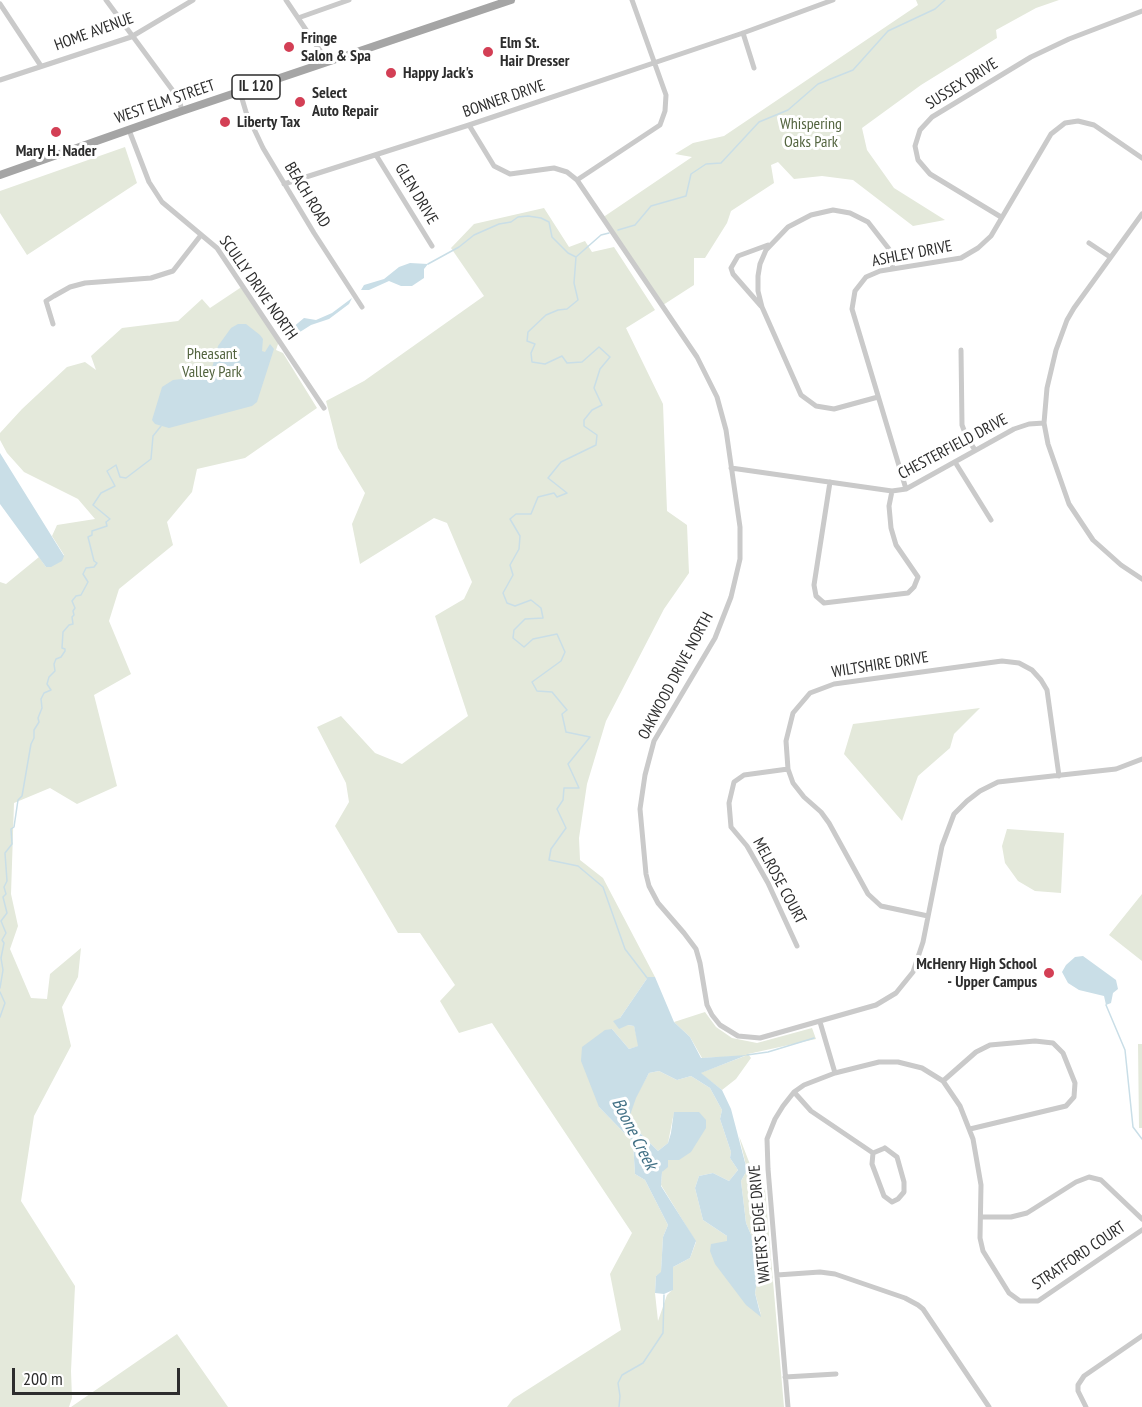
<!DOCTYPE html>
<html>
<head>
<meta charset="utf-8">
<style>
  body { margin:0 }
  #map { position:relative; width:1142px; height:1407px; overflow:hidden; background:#fff; font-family:"PT Sans Narrow",sans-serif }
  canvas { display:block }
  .scale { position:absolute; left:12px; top:1368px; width:168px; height:27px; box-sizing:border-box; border:3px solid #2d2d2d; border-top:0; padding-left:8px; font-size:18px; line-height:21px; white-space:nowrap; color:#2d2d2d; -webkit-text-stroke:4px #fff; paint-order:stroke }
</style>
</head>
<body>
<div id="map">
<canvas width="1142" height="1407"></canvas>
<div class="scale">200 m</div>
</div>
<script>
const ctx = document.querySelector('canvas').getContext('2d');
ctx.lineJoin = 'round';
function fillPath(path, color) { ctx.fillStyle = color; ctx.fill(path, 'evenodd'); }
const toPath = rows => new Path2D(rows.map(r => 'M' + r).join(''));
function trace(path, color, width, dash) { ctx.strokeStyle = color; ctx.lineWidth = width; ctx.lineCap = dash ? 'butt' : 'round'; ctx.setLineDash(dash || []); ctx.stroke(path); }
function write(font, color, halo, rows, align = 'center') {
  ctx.font = font + ' "PT Sans Narrow",sans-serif'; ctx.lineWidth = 6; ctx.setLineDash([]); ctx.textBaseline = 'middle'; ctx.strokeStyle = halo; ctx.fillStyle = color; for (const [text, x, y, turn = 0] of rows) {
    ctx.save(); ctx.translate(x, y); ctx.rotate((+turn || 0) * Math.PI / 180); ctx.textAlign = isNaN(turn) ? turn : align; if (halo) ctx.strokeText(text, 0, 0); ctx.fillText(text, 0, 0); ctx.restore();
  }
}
fillPath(toPath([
  [916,0,1059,0,1036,8,996,30,997,38,921,85,862,128,867,150,894,188,945,220,913,226,853,180,822,176,794,179,778,162,771,165,774,183,731,211,727,223,705,258,694,258,694,285,663,305,602,218,692,157,675,154,693,143,724,136,918,5],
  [125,147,137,183,27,255,0,213,0,191],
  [544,208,569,247,585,241,592,252,614,247,655,310,626,328,663,404,667,511,687,525,689,573,664,609,606,721,587,784,579,838,580,860,603,878,655,977,648,977,620,1018,628,1025,634,1026,639,1046,629,1049,612,1029,599,1107,633,1142,635,1174,645,1180,668,1225,663,1237,661,1273,656,1276,655,1293,658,1321,667,1295,673,1289,673,1267,690,1258,696,1242,661,1185,662,1172,668,1160,674,1112,668,1143,658,1151,627,1120,635,1098,649,1073,659,1071,677,1080,691,1076,710,1088,722,1110,720,1119,731,1152,730,1158,738,1170,729,1181,713,1173,699,1176,695,1188,703,1220,727,1236,727,1241,761,1315,755,1293,761,1258,746,1223,741,1181,747,1170,739,1136,758,1185,765,1189,784,1407,507,1407,513,1399,621,1330,610,1274,632,1233,492,1023,459,1033,440,1001,455,985,420,933,398,933,335,826,349,802,346,783,317,727,341,716,375,753,402,764,468,716,435,616,464,599,472,582,447,523,434,518,360,564,352,524,365,493,338,448,326,401,364,381,484,296,451,248,474,224],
  [243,286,279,341,276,350,283,353,317,408,245,458,197,469,192,492,167,522,173,545,119,589,109,621,131,674,94,695,117,786,77,804,50,788,14,803,11,894,18,926,10,949,31,998,47,999,50,974,81,948,78,977,62,1007,71,1046,34,1116,21,1201,75,1286,71,1371,72,1398,69,1407,0,1407,0,582,6,584,39,557,46,567,64,555,52,536,57,525,95,519,78,499,24,472,7,453,0,440,0,433,22,409,67,367,85,362,96,370,91,356,122,328,178,321,202,299,210,308],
  [980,708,954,734,950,748,918,776,902,821,844,754,853,724],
  [1007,829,1064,833,1061,893,1035,891,1018,881,1005,863,1002,846],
  [1142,894,1142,961,1109,935],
  [705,1012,716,1027,732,1038,757,1043,812,1028,816,1039,748,1054,751,1058,736,1079,722,1090,700,1073,745,1056,702,1058,690,1037,674,1022],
  [1138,1044,1142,1044,1142,1128,1139,1128],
  [177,1334,228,1407,71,1407]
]), '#e4e9db');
fillPath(toPath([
  [410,263,428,264,424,269,424,278,412,286,401,286,389,281,369,290,361,290,364,285,384,279,399,267],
  [352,298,349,304,329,319,311,325,292,337,290,334,292,328,304,318,316,320,332,313],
  [238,324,246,324,260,335,263,339,262,351,265,352,270,344,274,349,257,402,252,406,169,428,155,424,152,420,162,387,173,380,199,377,212,368,218,346,231,328],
  [0,453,64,556,62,561,51,567,46,567,0,504],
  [1083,956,1116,980,1118,989,1113,993,1111,1003,1106,1005,1104,996,1079,990,1068,983,1062,972,1066,965,1075,957],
  [648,977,655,977,674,1022,690,1037,701,1058,747,1055,701,1073,722,1090,731,1109,747,1170,741,1181,746,1223,761,1258,755,1293,761,1317,746,1305,715,1264,710,1251,711,1244,727,1241,727,1236,703,1220,695,1188,699,1176,713,1173,729,1181,738,1170,730,1158,731,1152,720,1119,722,1110,710,1088,691,1076,677,1080,659,1071,649,1073,636,1098,628,1121,658,1151,668,1143,671,1133,674,1112,699,1112,706,1120,706,1128,691,1152,679,1160,668,1160,668,1167,662,1172,661,1186,696,1241,690,1258,673,1267,673,1290,664,1294,655,1293,656,1276,661,1272,663,1237,668,1225,645,1180,635,1174,633,1142,599,1107,581,1061,582,1047,605,1030,612,1029,629,1049,638,1046,634,1026,628,1025,619,1029,613,1021,620,1018]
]), '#c9dee7');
trace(toPath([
  [618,230,635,225,651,206,686,196,691,174,706,164,721,163,759,122,788,110,818,84,853,70,888,31,935,9,945,0],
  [609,233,601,235,576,257,574,283,578,300,567,309,558,310,546,315,528,332,527,341,535,344,531,353,532,362,545,364,562,356,567,363,582,362,599,347,610,357,600,369,594,388,602,405,592,410,584,420,584,426,597,435,596,445,561,462,548,478,567,493,557,497,554,493,538,497,531,514,516,514,510,519,520,536,519,549,510,565,513,575,503,593,507,603,515,606,531,600,541,608,543,618,525,619,514,630,513,638,524,647,533,639,557,634,565,652,561,661,532,682,537,691,552,692,567,710,562,714,566,732,590,737,568,764,579,788,564,788,563,800,557,809,566,828,551,849,549,860,578,866,603,887,625,949,648,979],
  [428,264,459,247,474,235,499,224,511,222,518,217,528,216,541,218,549,222,552,237,568,253,576,257],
  [0,988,3,970,1,958,4,943,2,940,6,933,1,921,7,913,3,897,6,894,4,887,7,881,5,853,12,844,11,829,14,827,18,800,22,796,31,744,34,738,34,730,39,722,38,718,42,708,41,699,44,693,51,690,47,684,49,677,55,671,54,664,56,659,61,657,65,651,65,649,62,648,63,632,69,625,73,624,72,617,74,615,73,611,75,608,72,601,76,596,81,595,88,582,83,574,86,568,94,567,97,563,94,561,88,537,92,535,92,531,107,526,106,522,110,519,93,505,101,493,115,486,107,471,116,465,120,477,126,478,151,459,153,436,161,426],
  [0,992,5,1003,0,1017],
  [1106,1005,1125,1050,1133,1127,1142,1139],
  [747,1055,768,1052,814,1038],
  [619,1407,620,1396,618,1383,622,1375,643,1363,663,1333,664,1295]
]), '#c9dee7', 1.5);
trace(toPath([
  [106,0,179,99,182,111],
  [286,0,327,61],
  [0,4,41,66],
  [298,18,349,0],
  [743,33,754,68],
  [0,80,131,37,193,0],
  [240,92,246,112,263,148,314,233,362,307],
  [469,125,494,166,510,174,554,168,567,172,577,180,697,357,717,397,726,430,740,527,740,559,731,597,715,638,654,741,645,775,640,809,646,874,649,886,658,903,684,933,696,949,700,963,707,1005,712,1015,720,1025,738,1036,760,1038,876,1005,896,993,913,972,923,942,942,846,954,814,967,801,980,791,998,782,1116,769,1142,759],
  [129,130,149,182,162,202,217,248,324,408],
  [376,155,432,246],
  [577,180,660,125,665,111,666,95,632,0],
  [284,184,469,125,743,33,833,0],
  [1142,214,1074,308,1067,320,1056,350,1047,388,1044,423,1048,444,1069,504,1093,540,1121,565,1142,579],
  [1001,217,930,174,918,160,915,146,920,130,932,117,1031,57,1069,39,1142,11],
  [1089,243,1110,257],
  [761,306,733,274,731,268,738,256,768,245],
  [53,324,46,301,54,296,70,287,85,283,151,278,173,271,201,235],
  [961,350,962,425,967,438,975,450],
  [878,397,834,409,816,406,801,395,762,307,758,291,758,276,760,264,766,250,788,227,811,215,833,210,850,213,868,222,889,249,893,269],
  [955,462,991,520],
  [731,468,892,491,906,489,1014,429,1029,424,1044,423],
  [830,482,814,585,816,596,824,603,908,593,914,587,918,577,896,545,891,528,889,506,892,491],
  [906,489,852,309,855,291,866,277,880,271,961,258,978,248,991,236,1051,134,1065,123,1078,121,1094,125,1142,158],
  [788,769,744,775,734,782,729,803,731,827,747,846,768,883,797,946],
  [928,916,881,906,868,894,829,823,821,812,804,797,793,783,788,769,786,741,793,713,810,693,834,684,1002,661,1019,663,1032,670,1041,680,1047,690,1059,776],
  [820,1022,835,1073],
  [943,1081,976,1052,990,1045,1035,1041,1053,1043,1063,1053,1075,1083,1074,1097,1066,1106,970,1129],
  [794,1092,811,1111,873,1153],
  [885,1148,897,1157,904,1182,904,1192,898,1199,892,1202,884,1196,872,1164,873,1153,885,1148],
  [981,1217,1011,1217,1027,1213,1076,1182,1089,1177,1101,1180,1142,1219],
  [777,1275,820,1272,835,1274,905,1298,918,1305,923,1309,989,1407],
  [785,1377,836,1374],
  [788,1407,768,1169,767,1139,775,1119,783,1106,794,1092,804,1085,835,1073,879,1062,898,1062,922,1068,943,1081,960,1106,973,1139,981,1185,980,1238,983,1251,1009,1293,1020,1301,1038,1301,1142,1230],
  [1086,1407,1078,1391,1078,1385,1084,1376,1142,1336]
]), '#cacaca', 5);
trace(toPath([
  [0,175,182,111,511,0]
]), '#a5a5a5', 8);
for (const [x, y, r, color] of [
  [289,47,6,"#d33f55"],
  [488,52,6,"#d33f55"],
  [391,73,6,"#d33f55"],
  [300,102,6,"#d33f55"],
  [225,122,6,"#d33f55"],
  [56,132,6,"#d33f55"],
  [1049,973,6,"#d33f55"]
]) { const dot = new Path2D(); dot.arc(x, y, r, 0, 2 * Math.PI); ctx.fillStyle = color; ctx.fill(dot); trace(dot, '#fff', 2); }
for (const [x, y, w] of [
  [256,87,48]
]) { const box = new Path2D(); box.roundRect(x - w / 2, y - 12, w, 24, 4.5); ctx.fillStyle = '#fff'; ctx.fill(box); trace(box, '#2d2d2d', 1.5); }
write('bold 15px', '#2d2d2d', null, [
  ["IL 120",256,87]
]);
write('16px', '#2d2d2d', '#fff', [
  ["HOME AVENUE",94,32,-20],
  ["SUSSEX DRIVE",962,84,-32],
  ["BONNER DRIVE",504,99,-19],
  ["WEST ELM STREET",165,102,-19],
  ["GLEN DRIVE",416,194,59],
  ["BEACH ROAD",307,195,59],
  ["ASHLEY DRIVE",912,254,-11],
  ["SCULLY DRIVE NORTH",258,288,55],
  ["CHESTERFIELD DRIVE",953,447,-28],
  ["WILTSHIRE DRIVE",880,665,-9],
  ["OAKWOOD DRIVE NORTH",676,676,-62],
  ["MELROSE COURT",779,881,62],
  ["WATER’S EDGE DRIVE",760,1224,-95],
  ["STRATFORD COURT",1079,1256,-34]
]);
write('bold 16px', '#2d2d2d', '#fff', [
  ["Fringe",301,38],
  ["Salon & Spa",301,56],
  ["Elm St.",500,43],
  ["Hair Dresser",500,61],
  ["Happy Jack's",403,73],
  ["Select",312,93],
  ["Auto Repair",312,111],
  ["Liberty Tax",237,122],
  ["Mary H. Nader",56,151,"center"],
  ["McHenry High School",1037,964,"right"],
  ["- Upper Campus",1037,982,"right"]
], 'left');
write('16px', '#53643f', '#fff', [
  ["Whispering",811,124],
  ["Oaks Park",811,142],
  ["Pheasant",212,354],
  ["Valley Park",212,372]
]);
write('italic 18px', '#437186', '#fff', [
  ["Boone Creek",634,1134,63]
]);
</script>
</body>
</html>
